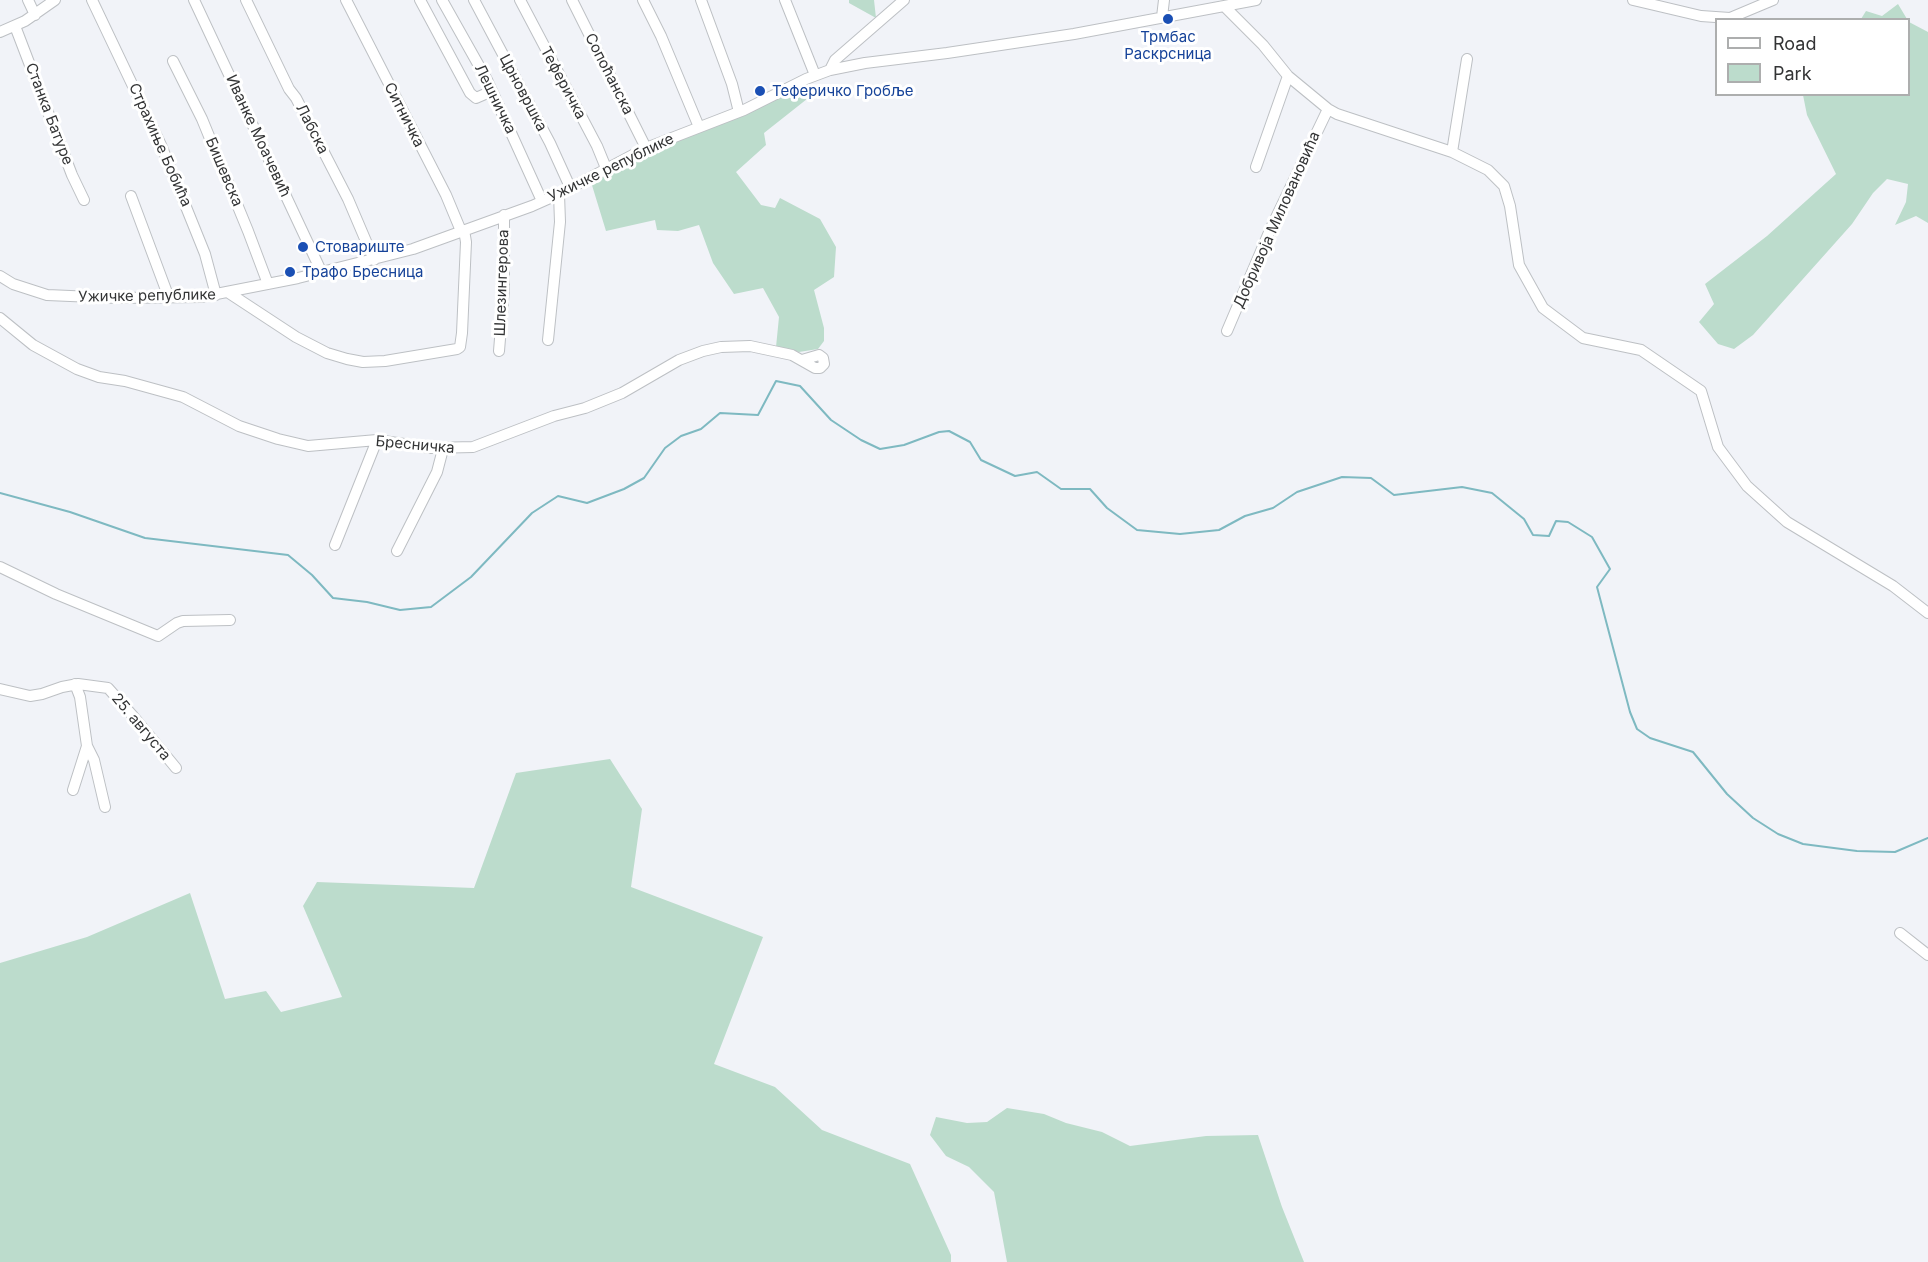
<!DOCTYPE html>
<html>
<head>
<meta charset="utf-8">
<style>
  body { margin:0 }
  #map { position:relative; width:1928px; height:1262px; overflow:hidden; background:#f1f3f8; font-family:Inter,sans-serif }
  canvas { display:block }
  .legend { position:absolute; left:1715px; top:18px; width:195px; height:78px; box-sizing:border-box; background:#fff; border:2px solid #adaeae; margin:0; padding:8px 10px; list-style:none; font-size:18px; color:#333435 }
  .legend li { display:flex; align-items:center; gap:12px; height:30px }
  .legend b { width:30px; border:2px solid #adaeae }
</style>
</head>
<body>
<div id="map">
<canvas width="1928" height="1262"></canvas>
<ul class="legend">
<li><b style="height:8px;background:#fff"></b>Road</li>
<li><b style="height:16px;background:#bcdccc"></b>Park</li>
</ul>
</div>
<script>
const ctx = document.querySelector('canvas').getContext('2d');
ctx.lineJoin = 'round';
function fillPath(path, color) { ctx.fillStyle = color; ctx.fill(path, 'evenodd'); }
const toPath = rows => new Path2D(rows.map(r => 'M' + r).join(''));
function trace(path, color, width, dash) { ctx.strokeStyle = color; ctx.lineWidth = width; ctx.lineCap = dash ? 'butt' : 'round'; ctx.setLineDash(dash || []); ctx.stroke(path); }
function write(font, color, halo, rows, align = 'center') {
  ctx.font = font + ' Inter,sans-serif'; ctx.lineWidth = 6; ctx.setLineDash([]); ctx.textBaseline = 'middle'; ctx.strokeStyle = halo; ctx.fillStyle = color; for (const [text, x, y, turn = 0] of rows) {
    ctx.save(); ctx.translate(x, y); ctx.rotate((+turn || 0) * Math.PI / 180); ctx.textAlign = isNaN(turn) ? turn : align; if (halo) ctx.strokeText(text, 0, 0); ctx.fillText(text, 0, 0); ctx.restore();
  }
}
fillPath(toPath([
  [849,0,874,0,876,18,849,3],
  [1898,4,1907,19,1861,19,1866,11,1882,16],
  [1909,22,1928,32,1928,223,1916,216,1895,225,1906,202,1908,184,1887,179,1873,193,1852,224,1753,335,1734,349,1718,344,1699,322,1714,304,1705,284,1767,236,1836,174,1807,115,1803,95,1908,94],
  [801,86,807,99,764,133,766,145,736,172,761,205,775,208,780,198,820,219,836,247,834,277,814,290,824,328,824,341,818,349,799,352,776,347,779,317,763,288,734,294,713,263,699,225,678,231,657,230,655,220,606,231,591,182,612,170],
  [610,759,642,809,631,887,763,937,714,1064,775,1087,822,1130,910,1164,951,1255,951,1262,0,1262,0,963,87,937,190,893,225,999,266,991,281,1012,342,997,303,906,317,882,474,888,516,773],
  [1007,1108,1044,1114,1066,1123,1102,1132,1130,1146,1206,1136,1258,1135,1282,1207,1304,1262,1007,1262,994,1192,969,1167,946,1156,930,1135,936,1117,967,1123,987,1122]
]), '#bcdccc');
trace(toPath([
  [0,493,70,512,145,538,288,555,312,575,333,598,367,602,400,610,431,607,471,577,532,513,558,496,587,503,624,489,644,478,665,448,681,436,701,429,720,413,758,415,776,381,800,386,831,420,861,440,880,449,904,445,939,432,949,431,970,442,981,460,1015,476,1037,472,1061,489,1090,489,1107,508,1137,530,1180,534,1219,530,1245,516,1273,508,1297,492,1342,477,1371,478,1394,495,1462,487,1492,493,1524,519,1533,535,1549,536,1556,521,1568,522,1592,537,1610,569,1597,587,1630,712,1637,729,1650,738,1693,752,1727,794,1753,818,1778,834,1803,844,1857,851,1895,852,1928,838]
]), '#7eb9c1', 2);
const minor = toPath([
  [28,0,35,15],
  [92,0,161,145,205,254,216,295],
  [194,0,322,273],
  [246,0,289,89,296,98,348,199,374,260],
  [346,0,446,195,461,231],
  [420,0,470,93,476,98,492,91],
  [442,0,487,80,542,201],
  [474,0,550,143,570,187],
  [520,0,597,146,606,168],
  [572,0,646,148],
  [643,0,661,36,699,127],
  [701,0,732,84,739,112],
  [785,0,815,75],
  [1633,0,1701,16,1730,18,1773,0],
  [1225,7,1263,45,1288,76,1328,109,1337,114,1452,152,1488,170,1504,186,1510,206,1519,265,1543,308,1583,338,1641,350,1701,391,1718,447,1747,486,1787,522,1893,586,1928,613],
  [1162,17,1164,0],
  [15,26,72,175,84,200],
  [0,32,25,21,55,0],
  [173,61,202,119,248,231,268,284],
  [830,70,835,60,904,0],
  [1452,152,1467,59],
  [1256,167,1288,76],
  [131,196,169,298],
  [0,276,13,284,47,295,117,298,201,297,298,278,413,249,532,206,559,194,646,148,744,110,806,79,830,70,865,63,947,53,1074,34,1256,0],
  [229,293,296,337,327,353,347,359,363,362,385,361,457,349,460,347,462,333,466,242,464,230],
  [0,318,33,345,77,369,99,377,125,381,183,397,239,426,278,439,308,446,377,440,431,448,473,447,554,416,585,408,622,393,679,360,703,351,721,347,750,346,792,355,815,368,820,368,824,364,823,358,819,355,802,360],
  [1227,331,1270,230,1328,109],
  [548,340,560,222,559,194],
  [499,351,504,289,504,215],
  [335,545,377,440],
  [397,551,437,472,443,449],
  [0,567,56,594,158,636,177,623,183,621,230,620],
  [75,684,80,697,87,746,94,760,105,807],
  [0,689,30,696,42,694,62,687,78,684,108,688,133,716,176,768],
  [73,790,87,746],
  [1900,933,1928,955]
]);
trace(minor, '#bdc0c4', 12);
trace(minor, '#fff', 10);
for (const [x, y, r, color] of [
  [1168,19,6,"#1a4fb4"],
  [760,91,6,"#1a4fb4"],
  [303,247,6,"#1a4fb4"],
  [290,272,6,"#1a4fb4"]
]) { const dot = new Path2D(); dot.arc(x, y, r, 0, 2 * Math.PI); ctx.fillStyle = color; ctx.fill(dot); trace(dot, '#fff', 2); }
write('15px', '#164399', '#fff', [
  ["Трмбас",1168,37,"center"],
  ["Раскрсница",1168,54,"center"],
  ["Теферичко Гробље",772,91],
  ["Стовариште",315,247],
  ["Трафо Бресница",302,272]
], 'left');
write('15px', '#333435', '#fff', [
  ["Сопоћанска",609,74,63],
  ["Теферичка",563,83,62],
  ["Црновршка",523,93,62],
  ["Лешничка",495,99,64],
  ["Станка Батуре",49,114,69],
  ["Ситничка",404,115,63],
  ["Лабска",312,129,63],
  ["Иванке Моачевић",258,136,65],
  ["Страхиње Бобића",160,145,66],
  ["Ужичке републике",611,168,-26],
  ["Бишевска",224,172,67],
  ["Добривоја Миловановића",1277,220,-66],
  ["Шлезингерова",502,283,-88],
  ["Ужичке републике",147,296,-1],
  ["Бресничка",415,445,5],
  ["25. августа",141,727,50]
]);
</script>
</body>
</html>
